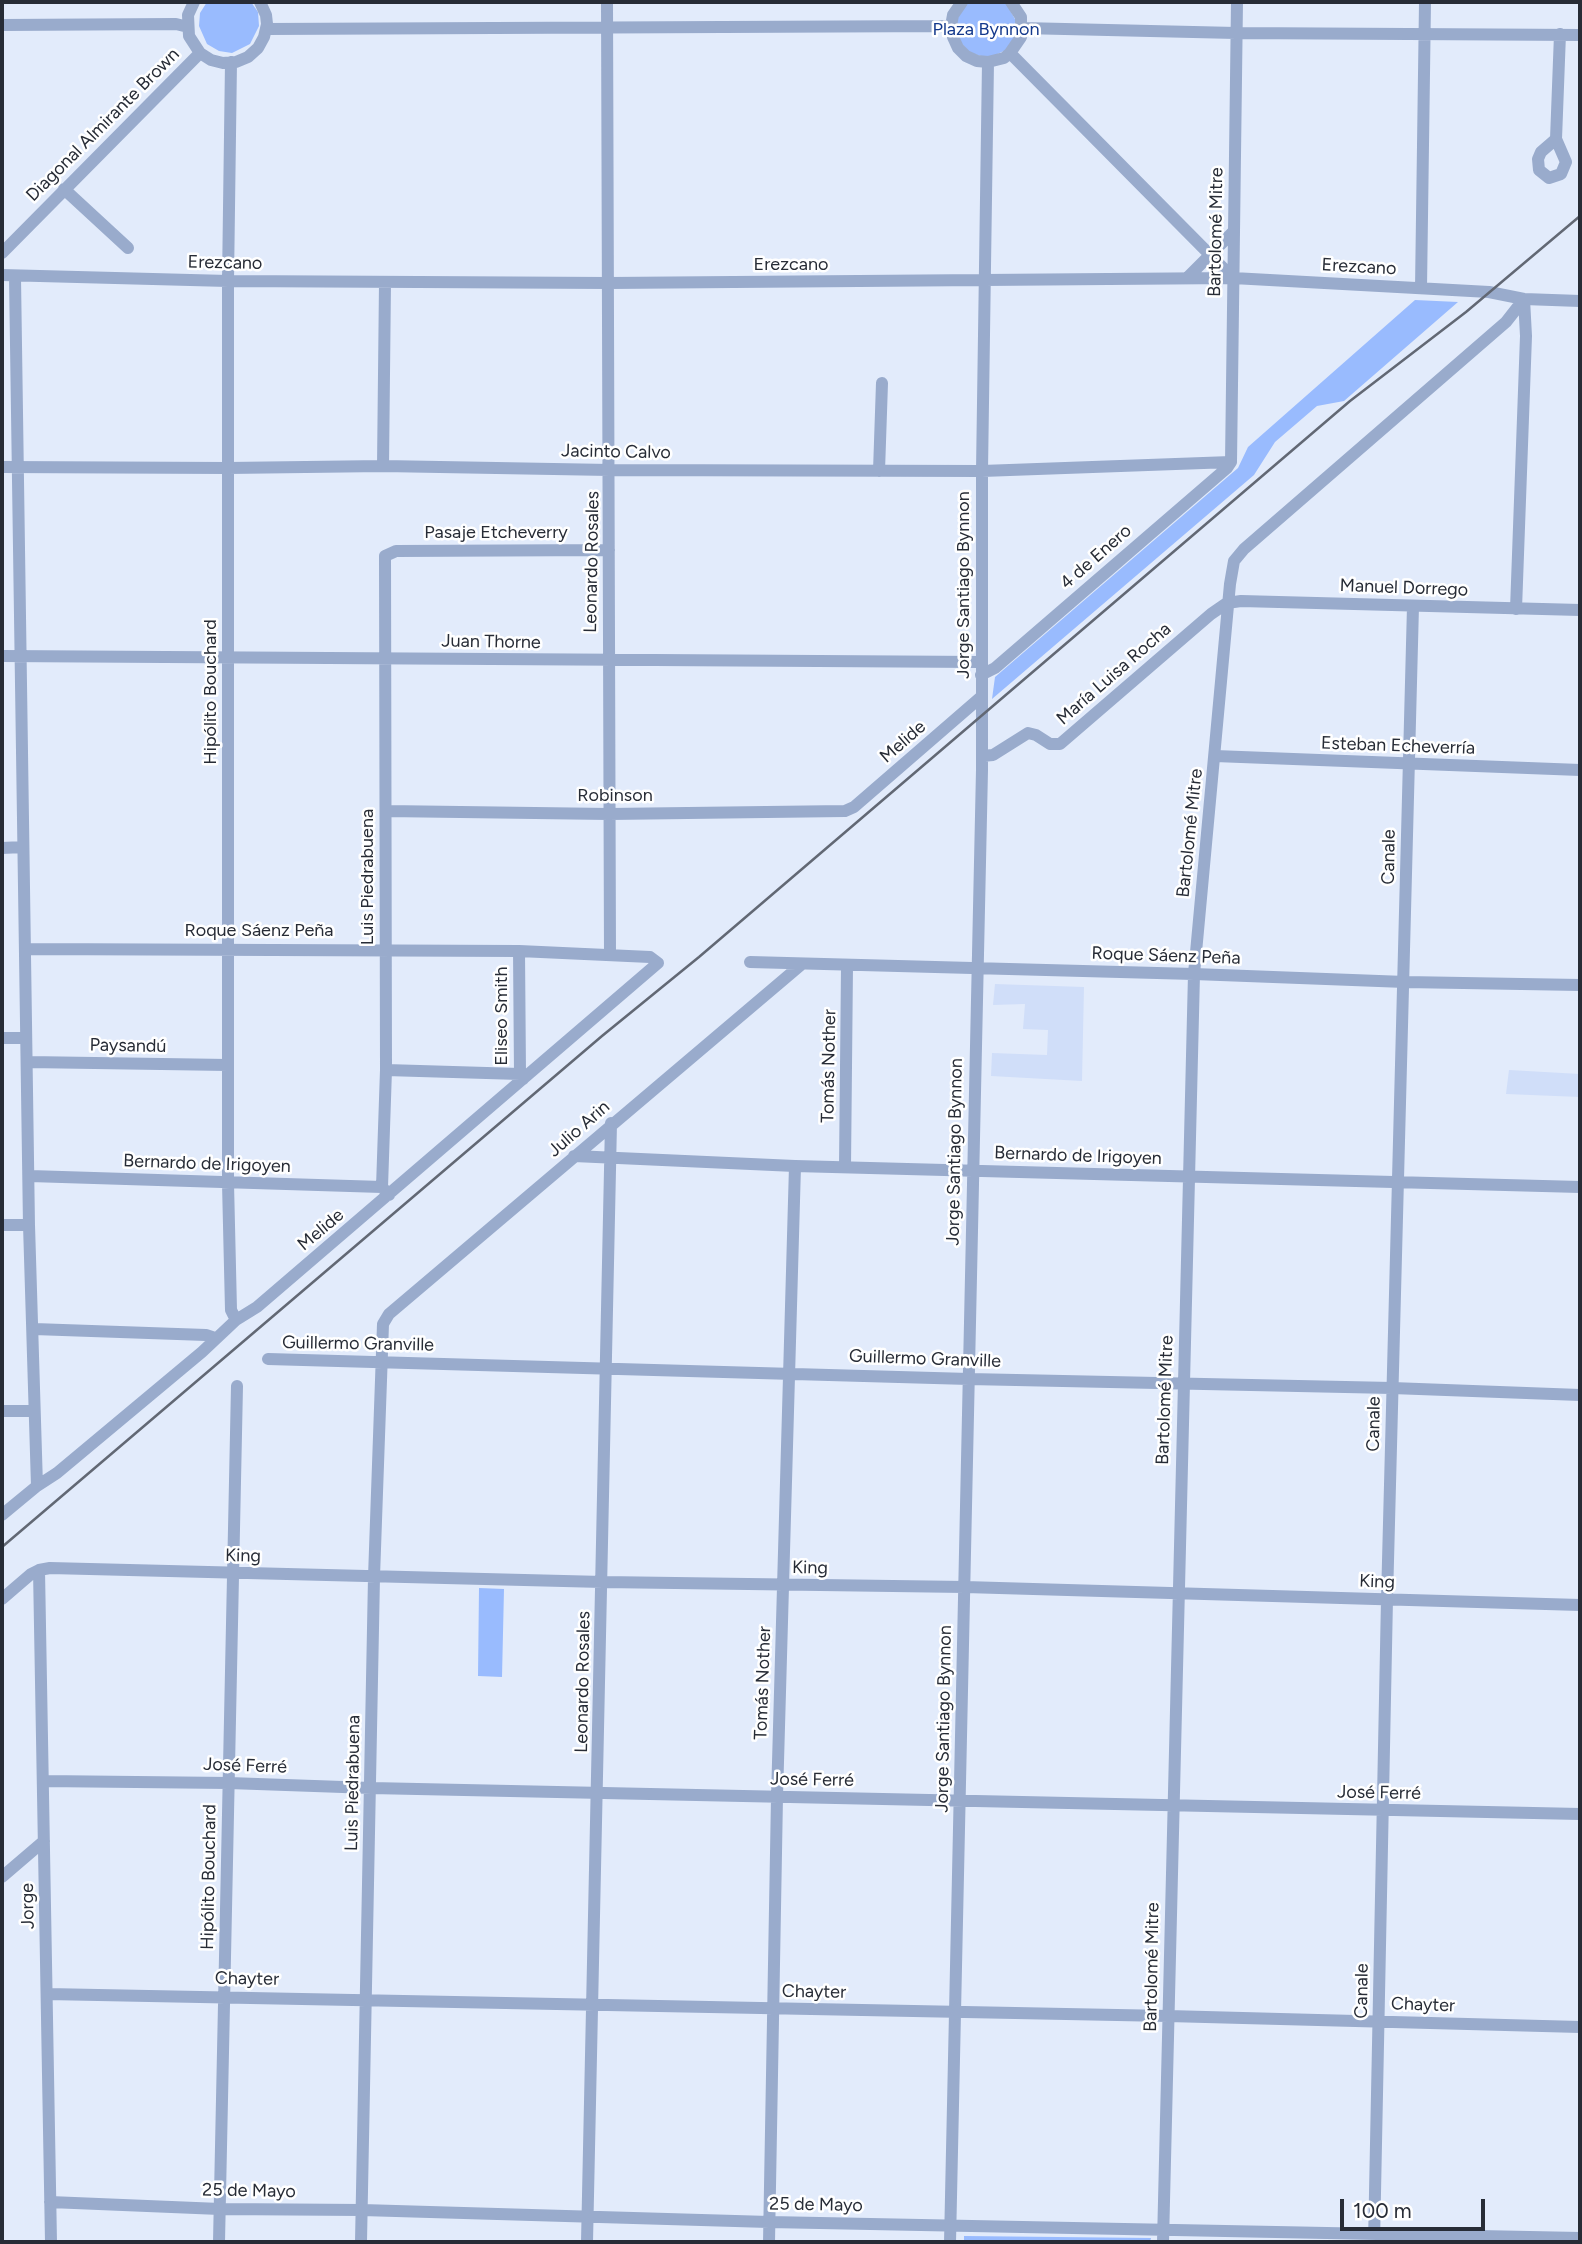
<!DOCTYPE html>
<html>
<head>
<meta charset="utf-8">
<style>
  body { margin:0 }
  #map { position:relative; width:1582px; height:2244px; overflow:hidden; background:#e2ebfb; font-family:Figtree,sans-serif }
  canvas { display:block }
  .frame { position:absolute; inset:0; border:4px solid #272c36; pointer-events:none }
  .scale { position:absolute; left:1340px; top:2199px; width:145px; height:32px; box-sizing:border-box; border:4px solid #272c36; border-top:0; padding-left:9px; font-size:21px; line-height:24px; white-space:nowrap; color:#272c36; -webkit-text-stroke:5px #fff; paint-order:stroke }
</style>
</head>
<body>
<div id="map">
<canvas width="1582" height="2244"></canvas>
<div class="frame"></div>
<div class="scale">100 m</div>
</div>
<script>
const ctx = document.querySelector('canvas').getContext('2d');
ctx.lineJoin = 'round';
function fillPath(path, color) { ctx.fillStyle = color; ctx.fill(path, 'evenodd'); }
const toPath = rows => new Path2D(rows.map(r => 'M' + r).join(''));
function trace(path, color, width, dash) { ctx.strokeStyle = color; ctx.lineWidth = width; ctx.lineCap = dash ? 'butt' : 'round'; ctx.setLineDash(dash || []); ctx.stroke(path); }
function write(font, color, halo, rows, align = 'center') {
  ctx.font = font + ' Figtree,sans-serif'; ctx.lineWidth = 5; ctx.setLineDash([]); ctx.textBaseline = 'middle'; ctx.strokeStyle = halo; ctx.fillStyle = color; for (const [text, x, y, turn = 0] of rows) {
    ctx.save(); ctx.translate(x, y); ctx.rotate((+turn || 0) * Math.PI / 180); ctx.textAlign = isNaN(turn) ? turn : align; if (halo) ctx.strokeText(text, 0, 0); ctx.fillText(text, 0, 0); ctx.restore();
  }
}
fillPath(toPath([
  [995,984,1084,987,1082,1081,991,1076,992,1053,1047,1055,1048,1030,1023,1029,1025,1004,993,1005],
  [1509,1070,1580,1074,1580,1097,1506,1094]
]), '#d0def9');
fillPath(toPath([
  [207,2,251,2,258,12,259,26,250,44,232,53,219,51,207,44,199,26,200,13],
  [968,2,1006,3,1016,21,1014,41,1008,49,989,58,970,53,957,38,956,18],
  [1415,300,1458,302,1344,401,1317,406,1275,442,1254,475,992,699,995,677,1238,468,1248,447],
  [479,1588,504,1589,502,1677,478,1676],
  [964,2236,1151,2238,1150,2242,964,2242]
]), '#99bbfe');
trace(toPath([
  [194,2,188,15,189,36,200,53,211,60,223,63,236,62,248,57,258,48,264,37,267,24,266,15,260,2],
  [607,2,610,955],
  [962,2,953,15,951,26,953,37,958,48,966,56,977,61,988,62,1004,58,1010,53,1021,37,1021,17,1011,2],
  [2,25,176,24,188,27],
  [1022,28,1236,33,1580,35],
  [266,29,951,26],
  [1010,53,1233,278],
  [231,62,228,281,228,1183,231,1310,236,1320],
  [1556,139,1566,162,1561,174,1549,178,1539,170,1538,159,1541,152,1556,139,1560,34],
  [64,189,128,248],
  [2,253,200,53],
  [2,275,228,281,609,283,1233,278,1489,292,1524,299,1580,301],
  [15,277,29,1225,37,1486],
  [1187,278,1233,232],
  [1421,288,1425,2],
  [1231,462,1237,2],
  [383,466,385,282],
  [2,467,228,468,383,466,610,470,982,471,1231,462],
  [879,471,882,383],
  [1516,609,1526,336,1524,299],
  [2,656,981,662],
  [981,675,995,668,1227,468,1231,462],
  [982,756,993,755,1028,733,1036,735,1050,744,1060,744,1211,614,1227,603,1241,601,1580,610],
  [1215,756,1580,770],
  [386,811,609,814,845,811,854,807,981,697],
  [2,848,23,847],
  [519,951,520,1074,523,1079],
  [750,962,1194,974,1405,982,1580,985],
  [2,1038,26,1038],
  [28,1062,228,1065],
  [386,1070,520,1074],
  [574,1156,795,1166,1580,1187],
  [845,1167,847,966],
  [30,1176,382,1187],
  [389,1195,382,1187,386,1070,385,556,396,551,609,550],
  [2,1225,29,1225],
  [34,1329,206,1335,215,1338],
  [268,1359,969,1379,1392,1388,1580,1395],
  [2,1411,34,1411],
  [2,1515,37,1486,57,1473,202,1352,236,1320,257,1307,658,963,650,957,519,951,26,949],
  [39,1570,51,2242],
  [2,1599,31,1574,39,1570,50,1568,603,1582,965,1587,1580,1605],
  [43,1781,229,1783,371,1788,1580,1814],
  [2,1877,44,1841],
  [47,1994,1168,2016,1580,2027],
  [50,2202,220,2209,362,2210,769,2222,1580,2238],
  [219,2242,237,1386],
  [361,2242,374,1577,383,1324,389,1314,802,964],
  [587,2242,611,1123],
  [769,2242,777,1797,795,1166],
  [950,2242,982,770,982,471,988,62],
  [1163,2242,1194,974,1230,584,1234,561,1244,549,1506,322,1524,299],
  [1374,2242,1387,1599,1413,606]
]), '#99abcc', 12);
trace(toPath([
  [2,1547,602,1036,699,957,1350,401,1466,312,1580,216]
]), '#626874', 2.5);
write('18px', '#14398c', '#fff', [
  ["Plaza Bynnon",986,30]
]);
write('18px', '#272c36', '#fff', [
  ["Diagonal Almirante Brown",103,125,-45],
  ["Bartolomé Mitre",1216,232,-89],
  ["Erezcano",225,263,1],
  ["Erezcano",791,265],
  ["Erezcano",1359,267,3],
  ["Jacinto Calvo",616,452,1],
  ["Pasaje Etcheverry",496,533],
  ["4 de Enero",1096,557,-41],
  ["Leonardo Rosales",592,562,-89],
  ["Jorge Santiago Bynnon",964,585,-90],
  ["Manuel Dorrego",1404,588,2],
  ["Juan Thorne",491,642,1],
  ["María Luisa Rocha",1114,674,-41],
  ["Hipólito Bouchard",211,692,-90],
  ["Melide",903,742,-41],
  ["Esteban Echeverría",1398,746,2],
  ["Robinson",615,796],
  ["Bartolomé Mitre",1190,833,-84],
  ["Canale",1389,857,-89],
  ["Luis Piedrabuena",368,877,-90],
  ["Roque Sáenz Peña",259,931],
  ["Roque Sáenz Peña",1166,956,2],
  ["Eliseo Smith",502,1016,-90],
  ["Paysandú",128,1046,1],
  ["Tomás Nother",829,1066,-89],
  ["Julio Arin",579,1129,-41],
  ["Jorge Santiago Bynnon",955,1152,-89],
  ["Bernardo de Irigoyen",1078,1156,2],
  ["Bernardo de Irigoyen",207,1164,2],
  ["Melide",321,1230,-40],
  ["Guillermo Granville",358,1344,1],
  ["Guillermo Granville",925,1359,2],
  ["Bartolomé Mitre",1165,1400,-88],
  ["Canale",1374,1424,-89],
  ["King",243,1556,1],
  ["King",810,1568,1],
  ["King",1377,1582,2],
  ["Leonardo Rosales",583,1682,-89],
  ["Tomás Nother",763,1683,-88],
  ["Jorge Santiago Bynnon",944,1719,-89],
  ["José Ferré",245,1766,2],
  ["José Ferré",812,1780,1],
  ["Luis Piedrabuena",353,1783,-89],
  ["José Ferré",1379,1793,1],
  ["Hipólito Bouchard",209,1877,-89],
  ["Jorge",28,1906,-91],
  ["Bartolomé Mitre",1152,1967,-89],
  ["Chayter",247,1979,1],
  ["Canale",1362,1991,-89],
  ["Chayter",814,1992,1],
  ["Chayter",1423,2005,2],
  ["25 de Mayo",249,2191,1],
  ["25 de Mayo",816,2205,1]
]);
</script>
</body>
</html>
